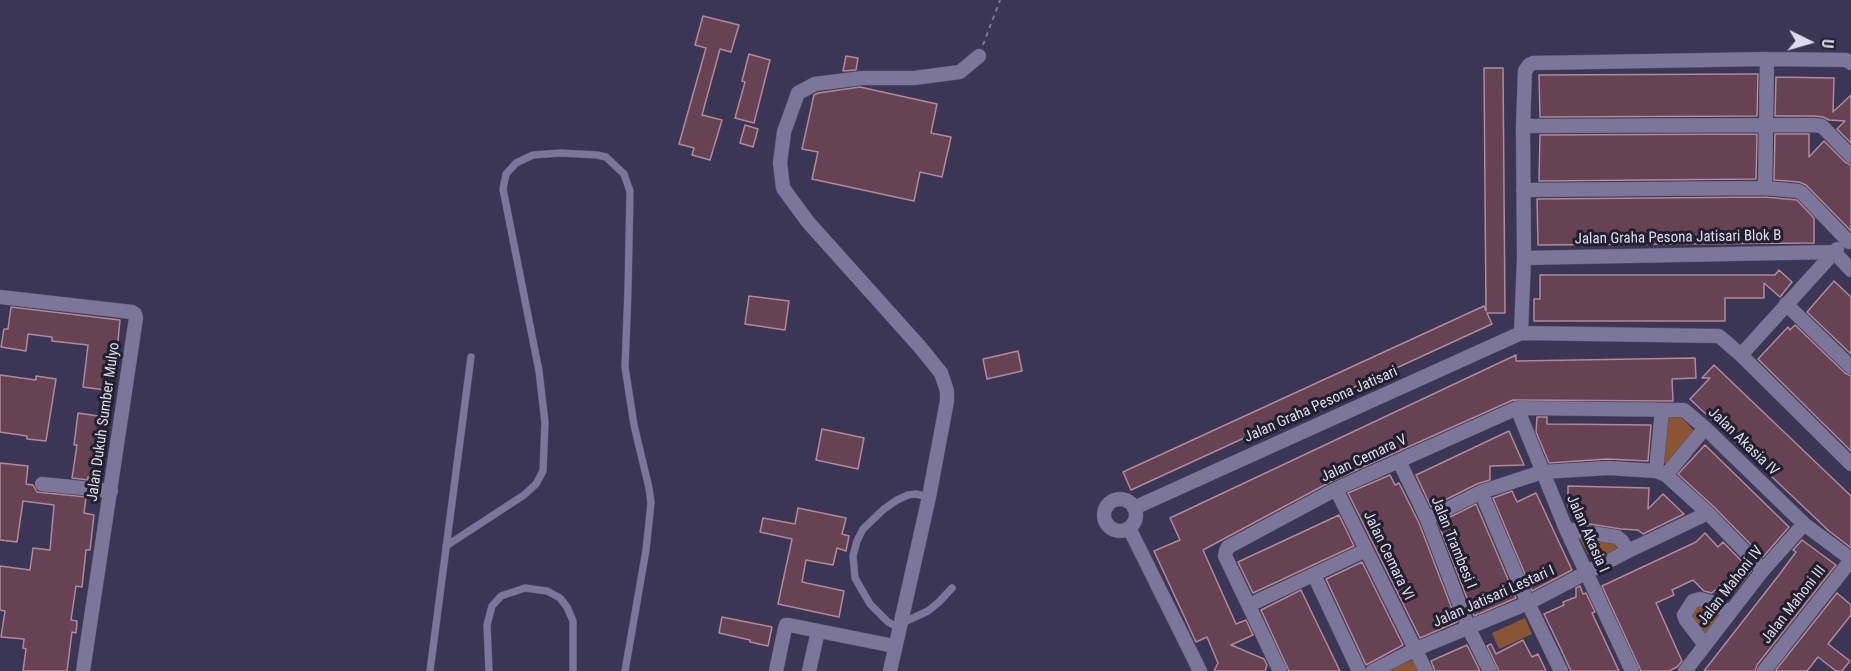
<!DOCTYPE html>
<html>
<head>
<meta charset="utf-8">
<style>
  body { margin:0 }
  #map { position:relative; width:1851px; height:671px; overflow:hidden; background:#3b3655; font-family:"Roboto Condensed",sans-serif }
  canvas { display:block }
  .north { position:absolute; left:1779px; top:12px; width:60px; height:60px; -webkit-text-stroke:4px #22202e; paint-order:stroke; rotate:95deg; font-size:16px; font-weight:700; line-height:24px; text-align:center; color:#dedbef }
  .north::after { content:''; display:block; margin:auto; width:21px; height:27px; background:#dedbef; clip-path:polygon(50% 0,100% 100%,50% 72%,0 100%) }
</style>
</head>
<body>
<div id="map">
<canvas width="1851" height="671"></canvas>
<div class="north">U</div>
</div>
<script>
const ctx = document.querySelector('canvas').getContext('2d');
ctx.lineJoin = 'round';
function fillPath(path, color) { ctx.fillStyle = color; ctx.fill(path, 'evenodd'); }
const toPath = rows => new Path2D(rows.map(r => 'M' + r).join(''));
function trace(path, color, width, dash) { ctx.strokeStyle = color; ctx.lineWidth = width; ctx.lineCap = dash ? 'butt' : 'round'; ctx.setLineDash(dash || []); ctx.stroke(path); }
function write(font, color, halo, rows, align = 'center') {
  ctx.font = font + ' "Roboto Condensed",sans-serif'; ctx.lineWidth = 6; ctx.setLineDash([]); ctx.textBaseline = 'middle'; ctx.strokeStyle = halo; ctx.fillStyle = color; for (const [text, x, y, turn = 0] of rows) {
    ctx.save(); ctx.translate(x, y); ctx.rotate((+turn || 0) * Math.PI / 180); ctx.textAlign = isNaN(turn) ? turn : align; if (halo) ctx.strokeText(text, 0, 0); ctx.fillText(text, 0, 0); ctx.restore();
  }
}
fillPath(toPath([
  [1680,416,1698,435,1672,466,1662,462,1667,417],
  [1578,536,1615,539,1623,549,1593,563],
  [1695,603,1723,612,1706,638,1687,615],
  [1525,618,1532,634,1499,649,1492,633],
  [1418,657,1425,671,1389,671]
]), '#8b5533');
const building = toPath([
  [703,16,739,25,731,52,720,49,702,115,722,120,710,160,692,155,694,148,679,144,706,48,695,45,703,16],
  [749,54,770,60,754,123,735,118,745,82,742,81,749,54],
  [846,56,858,58,856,70,843,71,846,56],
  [1484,68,1503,68,1505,313,1487,313,1492,324,1131,490,1123,472,1484,306,1486,311,1484,68],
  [1751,74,1758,74,1757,116,1540,117,1539,75,1751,74],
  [1776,77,1834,78,1833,112,1851,95,1851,143,1837,129,1845,121,1829,120,1823,117,1814,116,1775,116,1776,77],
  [860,87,937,104,931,133,951,137,942,177,920,172,914,201,812,179,818,152,802,149,814,95,818,93,860,87],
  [745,125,758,129,753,147,740,143,745,125],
  [1757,134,1756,179,1539,181,1540,135,1757,134],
  [1775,134,1809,134,1809,157,1824,141,1845,162,1851,165,1851,231,1806,185,1799,182,1774,180,1775,134],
  [1765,197,1797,200,1814,218,1814,243,1538,245,1537,199,1765,197],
  [1779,270,1792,282,1780,297,1764,283,1764,298,1725,298,1725,321,1534,321,1534,299,1540,299,1540,275,1775,275,1779,270],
  [1834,281,1851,297,1851,354,1807,312,1834,281],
  [749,296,789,301,785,330,745,324,749,296],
  [11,307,120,320,117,352,113,351,109,378,106,378,105,390,83,387,88,345,52,341,52,337,28,334,26,351,1,347,4,329,8,329,11,307],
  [1795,325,1845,373,1851,376,1851,451,1758,359,1788,327,1790,330,1795,325],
  [1018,351,1022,371,987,379,983,359,1018,351],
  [1516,355,1516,361,1695,358,1696,378,1672,379,1673,401,1513,400,1332,481,1203,550,1236,624,1246,620,1253,635,1231,645,1264,659,1267,665,1265,671,1214,671,1218,663,1207,637,1196,642,1154,551,1180,540,1170,518,1516,355],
  [1714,365,1851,496,1851,548,1829,531,1690,399,1710,378,1702,378,1714,365],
  [0,375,36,380,36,376,56,379,46,441,27,439,27,436,0,432,0,375],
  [78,413,105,417,103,431,100,431,98,448,96,448,93,478,88,477,88,480,72,478,77,445,74,445,78,413],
  [1537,417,1547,417,1547,424,1651,425,1648,461,1607,459,1549,463,1536,432,1537,417],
  [822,429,864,438,858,469,816,460,822,429],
  [1509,431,1524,465,1490,466,1490,480,1477,484,1431,507,1416,475,1509,431],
  [1705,445,1789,527,1763,557,1714,507,1678,474,1705,445],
  [0,463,28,466,26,484,33,485,37,492,86,497,84,513,94,515,90,550,86,550,82,587,76,586,71,620,77,621,76,633,72,632,67,671,23,671,26,649,23,648,24,639,1,637,5,611,0,610,0,566,30,570,33,548,50,550,54,505,23,501,17,542,0,540,0,463],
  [1390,475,1395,485,1399,483,1419,523,1457,622,1420,638,1348,493,1390,475],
  [1568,486,1649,488,1648,509,1663,494,1684,514,1643,534,1638,530,1621,529,1577,522,1578,507,1568,507,1568,486],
  [1512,491,1517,502,1536,493,1572,570,1532,591,1493,498,1512,491],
  [1476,504,1516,598,1474,616,1438,523,1476,504],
  [798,508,846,518,842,534,849,536,846,551,837,548,833,565,806,560,802,582,844,591,839,617,778,604,792,539,760,532,763,518,795,524,798,508],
  [1339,515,1354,546,1253,593,1238,562,1339,515],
  [1705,533,1718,547,1723,542,1751,571,1734,592,1724,582,1712,593,1704,591,1693,580,1672,590,1674,595,1656,603,1682,661,1677,667,1669,671,1641,671,1602,586,1696,542,1705,533],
  [1802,540,1836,565,1757,665,1755,671,1704,671,1779,575,1796,552,1793,550,1802,540],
  [1362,562,1403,645,1366,665,1326,579,1362,562],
  [1580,586,1583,594,1586,593,1595,612,1592,613,1619,671,1571,671,1559,645,1544,614,1564,605,1563,602,1576,597,1576,588,1580,586],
  [1301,590,1311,611,1340,671,1289,671,1261,610,1301,590],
  [1837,593,1851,605,1851,615,1828,644,1850,661,1842,671,1836,671,1818,657,1807,671,1775,671,1837,593],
  [722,617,772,627,768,646,750,642,750,640,719,633,722,617],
  [1523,640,1532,657,1538,654,1546,671,1499,671,1487,646,1491,644,1496,654,1523,640],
  [1467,645,1480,671,1435,671,1431,661,1467,645]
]);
fillPath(building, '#674252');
trace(building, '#b2899a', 1.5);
const service = toPath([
  [446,546,524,495,536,484,543,471,545,423,539,371,503,189,506,174,516,163,533,155,561,153,597,155,606,157,624,174,630,191,628,290,625,367,634,425,649,488,651,503,646,550,625,671],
  [900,624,928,611,939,602,952,588],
  [899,628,888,622,870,604,855,578,853,556,857,541,863,529,884,509,897,500,908,495,916,494,929,497],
  [430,671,471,357],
  [489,671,487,625,492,606,501,596,525,588,547,591,560,598,567,607,573,621,573,671]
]);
const minor = toPath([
  [1523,126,1813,125,1822,126,1851,156],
  [1765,188,1767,59],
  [1523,190,1765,188,1798,191,1802,193,1849,242],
  [1834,252,1851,270],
  [1524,258,1834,252],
  [0,297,132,312,135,314,136,318,83,671],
  [1786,304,1851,367],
  [1521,333,1524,258,1523,126,1525,71,1529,65,1533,63,1767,59,1846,60,1851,63],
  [1741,355,1837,249],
  [1517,408,1566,529,1632,671],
  [1399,461,1427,519,1469,629,1490,671],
  [1656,471,1662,410],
  [1666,475,1705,428],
  [42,484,111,491],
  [1336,489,1426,671],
  [1481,492,1528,603,1561,671],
  '1104 515a16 16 0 1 1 32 0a16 16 0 1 1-32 0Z',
  [1134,508,1521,333,1719,336,1741,355,1851,464],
  [1427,519,1481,492,1542,472,1608,468,1656,471,1666,475,1708,513,1763,570],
  [1129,528,1200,671],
  [1566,529,1617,537,1622,541,1628,551],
  [1314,575,1359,671],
  [1249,605,1366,550],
  [1705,645,1686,620,1684,615,1693,601,1700,599,1718,604,1729,614],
  [776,671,785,628,786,625,789,625,894,646],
  [809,671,818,631],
  [890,671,929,497,947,401,947,391,941,373,920,347,808,222,783,188,780,163,784,132,798,93,815,84,862,78,914,78,960,72,979,56],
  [1280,671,1225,556,1226,551,1228,547,1336,489,1517,408,1684,410,1705,428,1804,524,1851,559],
  [1373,671,1416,649,1528,603,1628,551,1708,513],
  [1685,671,1763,570,1804,524],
  [1764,671,1851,560]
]);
trace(service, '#57516d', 8);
trace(minor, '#57516d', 15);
trace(toPath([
  [983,45,1000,0]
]), '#7a7691', 2, [4.5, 4.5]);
trace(service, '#7b769a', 7);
trace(minor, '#7b769a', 14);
write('15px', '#dedbef', '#22202e', [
  ["Jalan Graha Pesona Jatisari Blok B",1678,238,-1],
  ["Jalan Graha Pesona Jatisari",1321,405,-24],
  ["Jalan Dukuh Sumber Mulyo",104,422,-82],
  ["Jalan Akasia IV",1743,442,44],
  ["Jalan Cemara V",1364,459,-25],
  ["Jalan Akasia I",1587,534,66],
  ["Jalan Trambesi I",1453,543,68],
  ["Jalan Cemara VI",1388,556,64],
  ["Jalan Mahoni IV",1731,586,-52],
  ["Jalan Jatisari Lestari I",1494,597,-24],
  ["Jalan Mahoni III",1794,605,-52]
]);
</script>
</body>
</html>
